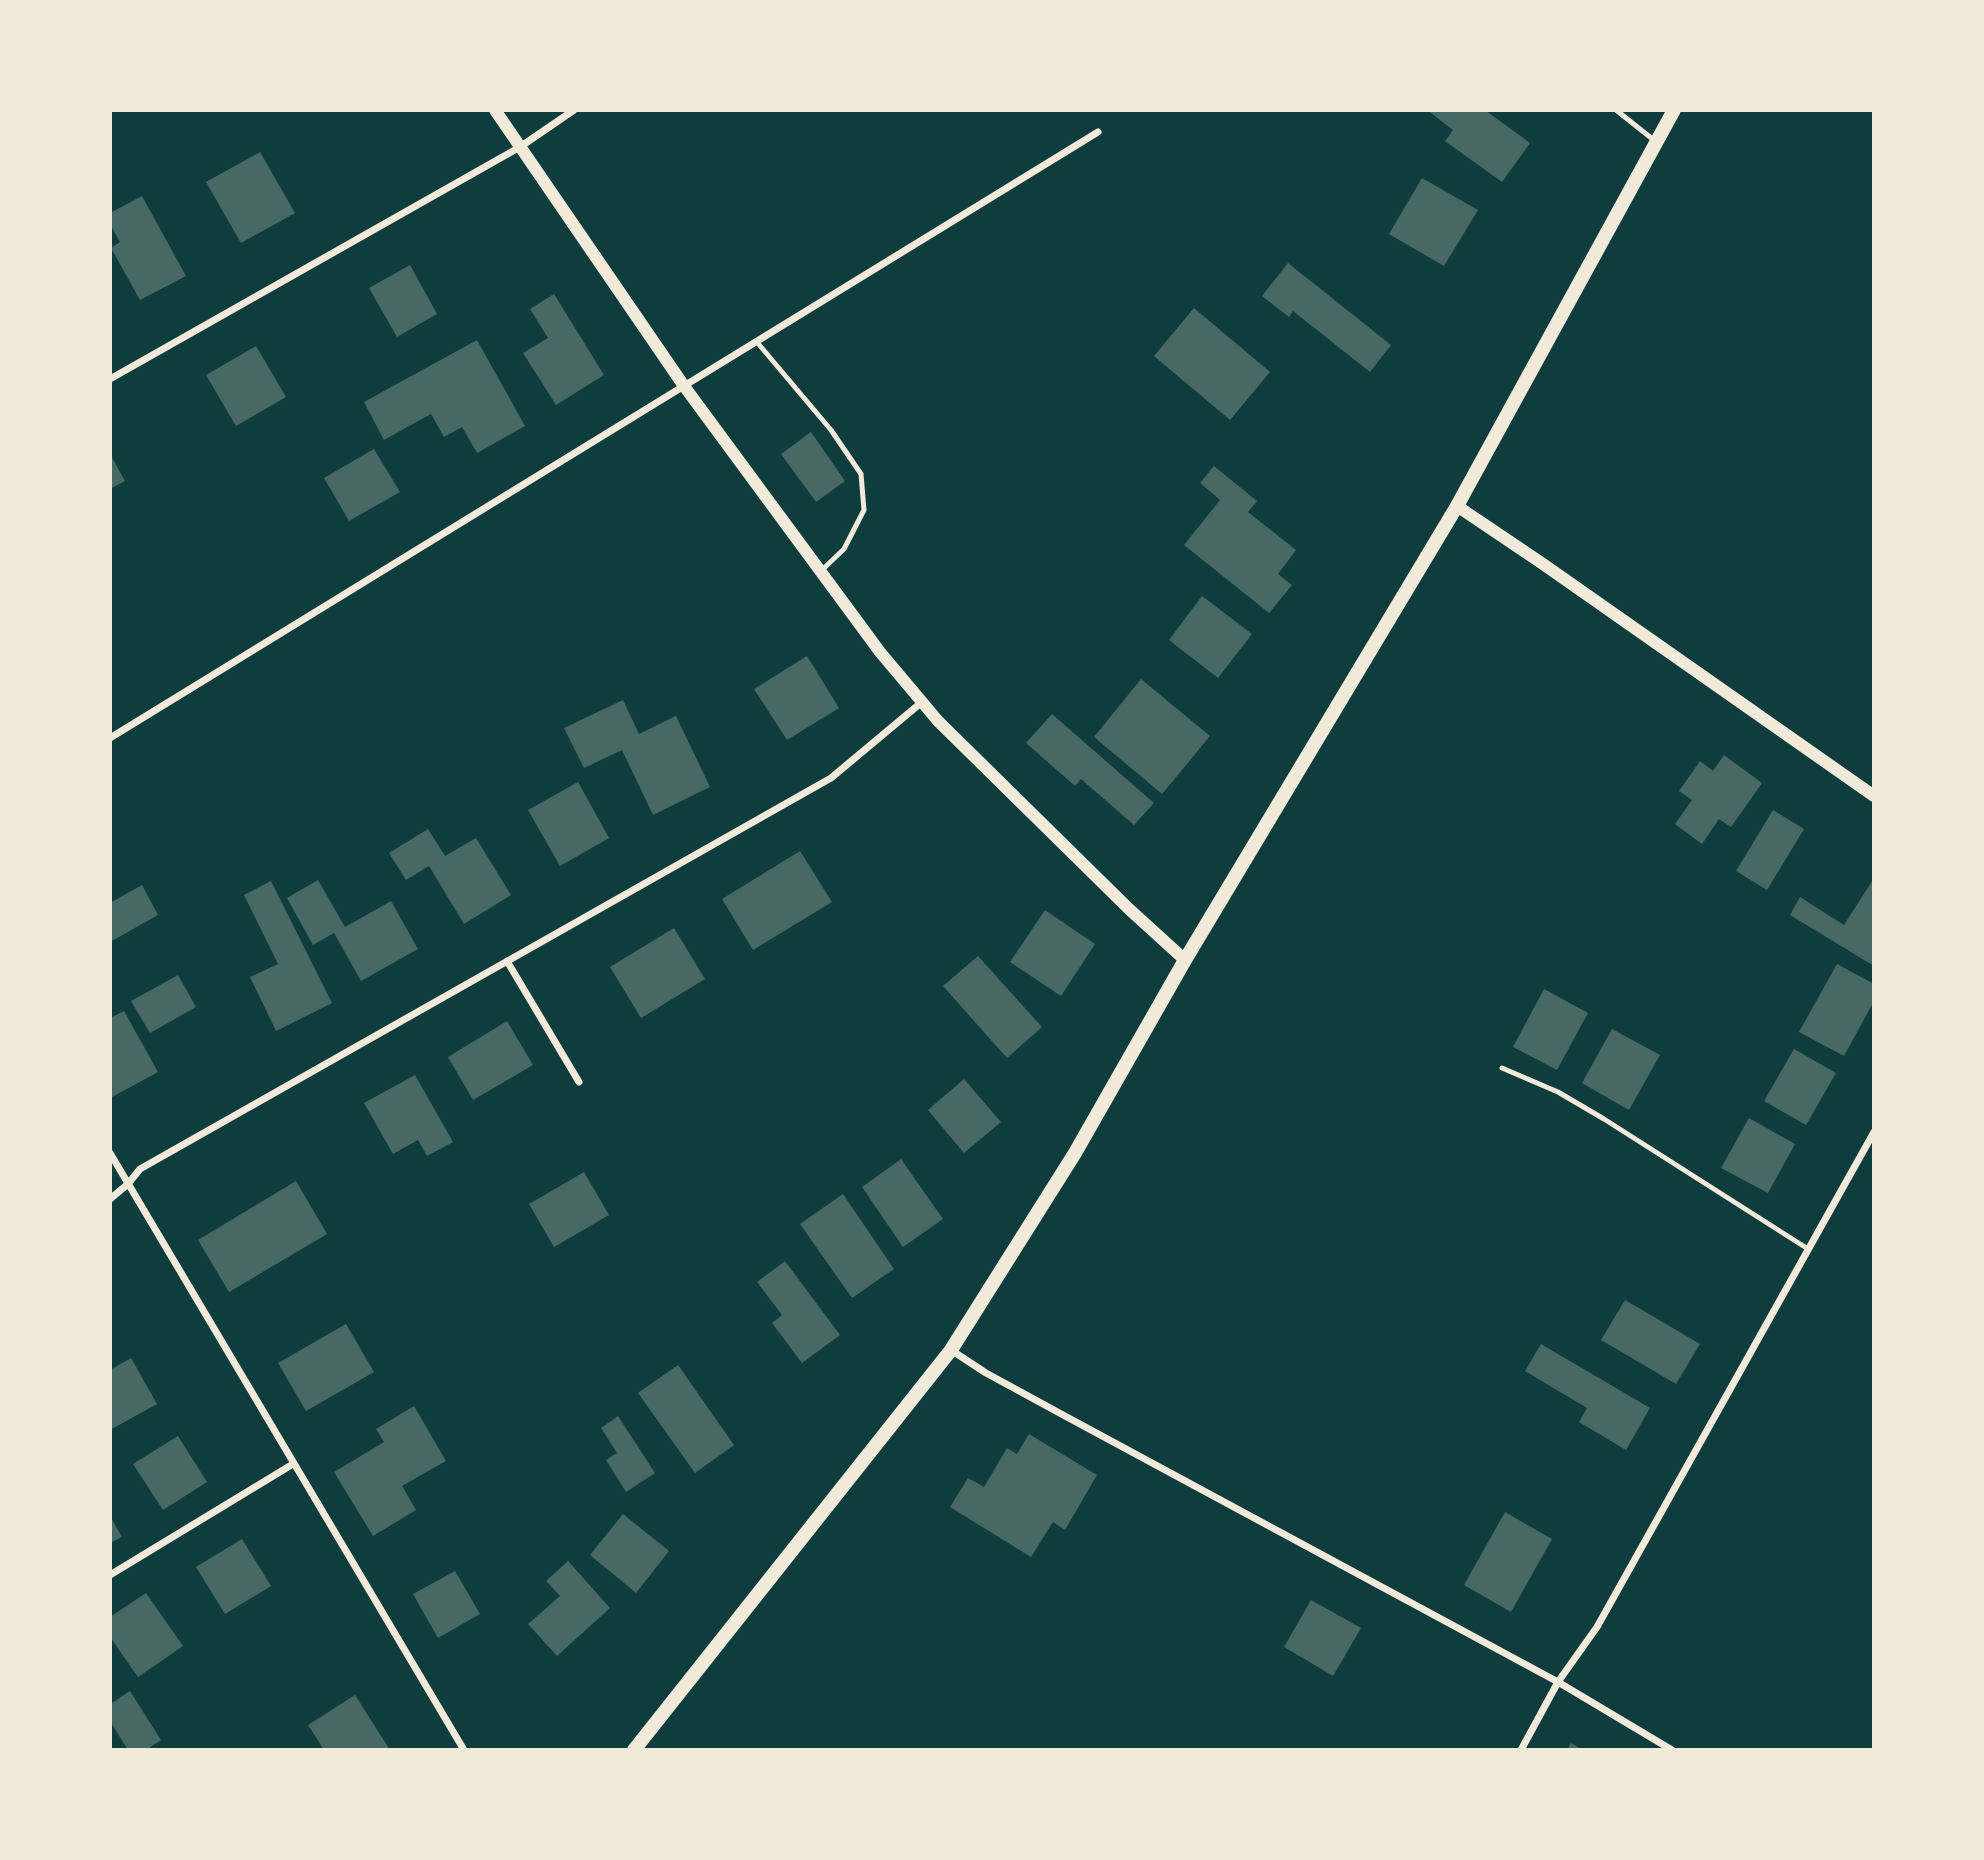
<!DOCTYPE html>
<html>
<head>
<meta charset="utf-8">
<style>
  body { margin:0 }
  #map { position:relative; width:1984px; height:1860px; overflow:hidden; background:#0f3d3e; font-family:"Roboto Serif",serif }
  canvas { display:block }
  .frame { position:absolute; inset:0; border:112px solid #f1e9da; pointer-events:none }
</style>
</head>
<body>
<div id="map">
<canvas width="1984" height="1860"></canvas>
<div class="frame"></div>
</div>
<script>
const ctx = document.querySelector('canvas').getContext('2d');
ctx.lineJoin = 'round';
function fillPath(path, color) { ctx.fillStyle = color; ctx.fill(path, 'evenodd'); }
const toPath = rows => new Path2D(rows.map(r => 'M' + r).join(''));
function trace(path, color, width, dash) { ctx.strokeStyle = color; ctx.lineWidth = width; ctx.lineCap = dash ? 'butt' : 'round'; ctx.setLineDash(dash || []); ctx.stroke(path); }
fillPath(toPath([
  [1427,110,1485,110,1530,143,1502,182,1445,141,1453,130],
  [260,152,295,213,241,243,206,182],
  [1422,178,1478,210,1444,266,1389,234],
  [142,196,186,276,140,300,111,248,120,242,110,224,110,213],
  [1288,263,1391,345,1370,372,1293,311,1289,317,1262,296],
  [410,265,437,314,397,337,369,288],
  [554,294,604,375,556,405,523,353,548,338,530,309],
  [1194,308,1270,372,1230,420,1154,356],
  [477,340,525,426,477,453,462,427,444,437,431,414,384,440,364,402],
  [256,346,286,397,236,426,206,375],
  [811,432,845,481,816,502,781,454],
  [374,449,400,492,349,521,324,478],
  [110,454,125,481,110,489],
  [1214,466,1257,501,1248,512,1296,550,1278,574,1292,585,1269,613,1184,545,1220,500,1200,483],
  [1202,596,1252,634,1218,678,1169,640],
  [807,656,839,708,787,740,754,689],
  [1141,679,1210,736,1162,794,1094,737],
  [623,700,639,734,676,716,710,787,653,815,622,750,584,768,564,728],
  [1052,714,1154,803,1134,825,1081,779,1075,786,1026,743],
  [1724,755,1762,783,1731,827,1719,819,1702,844,1675,824,1692,800,1679,791,1700,761,1713,771],
  [578,782,609,838,560,866,528,810],
  [1773,810,1804,829,1767,890,1736,871],
  [428,829,445,856,476,838,511,895,464,924,429,866,406,880,389,853],
  [800,851,832,902,753,950,722,899],
  [1874,878,1874,966,1790,915,1800,897,1844,925],
  [318,880,345,927,391,901,418,949,361,981,334,933,313,945,287,898],
  [271,881,332,1003,276,1031,250,977,278,964,244,895],
  [142,885,158,915,110,942,110,903],
  [1045,910,1095,944,1061,996,1010,962],
  [674,928,705,979,641,1018,610,967],
  [978,956,1042,1027,1007,1058,943,986],
  [1837,964,1874,984,1874,1001,1844,1056,1799,1032],
  [178,975,196,1007,150,1033,131,1001],
  [1544,989,1588,1013,1557,1070,1513,1047],
  [124,1011,158,1072,112,1097,110,1018],
  [507,1021,533,1065,473,1100,448,1057],
  [1612,1029,1660,1055,1629,1110,1582,1083],
  [1794,1049,1836,1073,1806,1125,1764,1101],
  [415,1075,453,1142,427,1156,418,1140,393,1154,364,1103],
  [964,1079,1001,1122,964,1153,928,1110],
  [1749,1118,1795,1144,1768,1193,1721,1168],
  [901,1159,943,1219,903,1247,862,1187],
  [584,1172,609,1215,554,1247,529,1204],
  [296,1181,327,1234,229,1292,198,1240],
  [843,1194,894,1269,852,1298,800,1224],
  [785,1261,840,1335,802,1363,772,1323,782,1315,757,1282],
  [1625,1300,1700,1344,1676,1384,1601,1340],
  [346,1324,374,1372,306,1411,278,1363],
  [1541,1344,1650,1408,1626,1450,1579,1422,1587,1408,1525,1371],
  [131,1358,157,1404,110,1430,110,1370],
  [678,1365,734,1445,695,1473,638,1393],
  [414,1406,446,1461,402,1486,416,1510,373,1536,334,1472,384,1442,376,1429],
  [618,1416,655,1473,626,1492,606,1460,617,1453,601,1428],
  [1029,1434,1097,1475,1065,1530,1053,1522,1031,1557,950,1507,968,1478,984,1487,1007,1448,1017,1454],
  [178,1436,207,1482,163,1510,133,1464],
  [1505,1512,1552,1539,1511,1612,1464,1585],
  [623,1514,669,1551,636,1593,590,1555],
  [110,1516,122,1537,110,1543],
  [242,1539,271,1586,225,1614,196,1567],
  [568,1561,610,1608,557,1656,528,1624,560,1596,546,1581],
  [455,1571,480,1614,438,1638,413,1594],
  [146,1593,183,1646,138,1677,110,1637,110,1617],
  [1311,1600,1361,1628,1333,1676,1284,1647],
  [130,1691,161,1740,146,1750,128,1750,110,1721,110,1704],
  [355,1695,390,1750,324,1750,308,1725],
  [1571,1743,1583,1750,1567,1750]
]), '#486865');
trace(toPath([
  [1616,110,1655,141],
  [756,341,831,430,861,474,864,510,844,549,822,570],
  [1502,1068,1558,1092,1604,1119,1808,1249]
]), '#f1e9da', 5);
trace(toPath([
  [110,379,520,147,574,110],
  [110,738,1098,132],
  [507,961,579,1082],
  [110,1153,464,1750],
  [110,1199,128,1184,140,1169,831,778,922,702],
  [951,1350,986,1373,1065,1416,1558,1682,1672,1750],
  [110,1575,293,1464],
  [1521,1750,1558,1682,1597,1627,1874,1132]
]), '#f1e9da', 7);
trace(toPath([
  [495,110,684,386,880,652,938,721,1129,909,1185,960],
  [1457,506,1543,564,1874,796]
]), '#f1e9da', 12);
trace(toPath([
  [634,1750,951,1350,1075,1153,1185,960,1457,506,1674,110]
]), '#f1e9da', 14);
</script>
</body>
</html>
